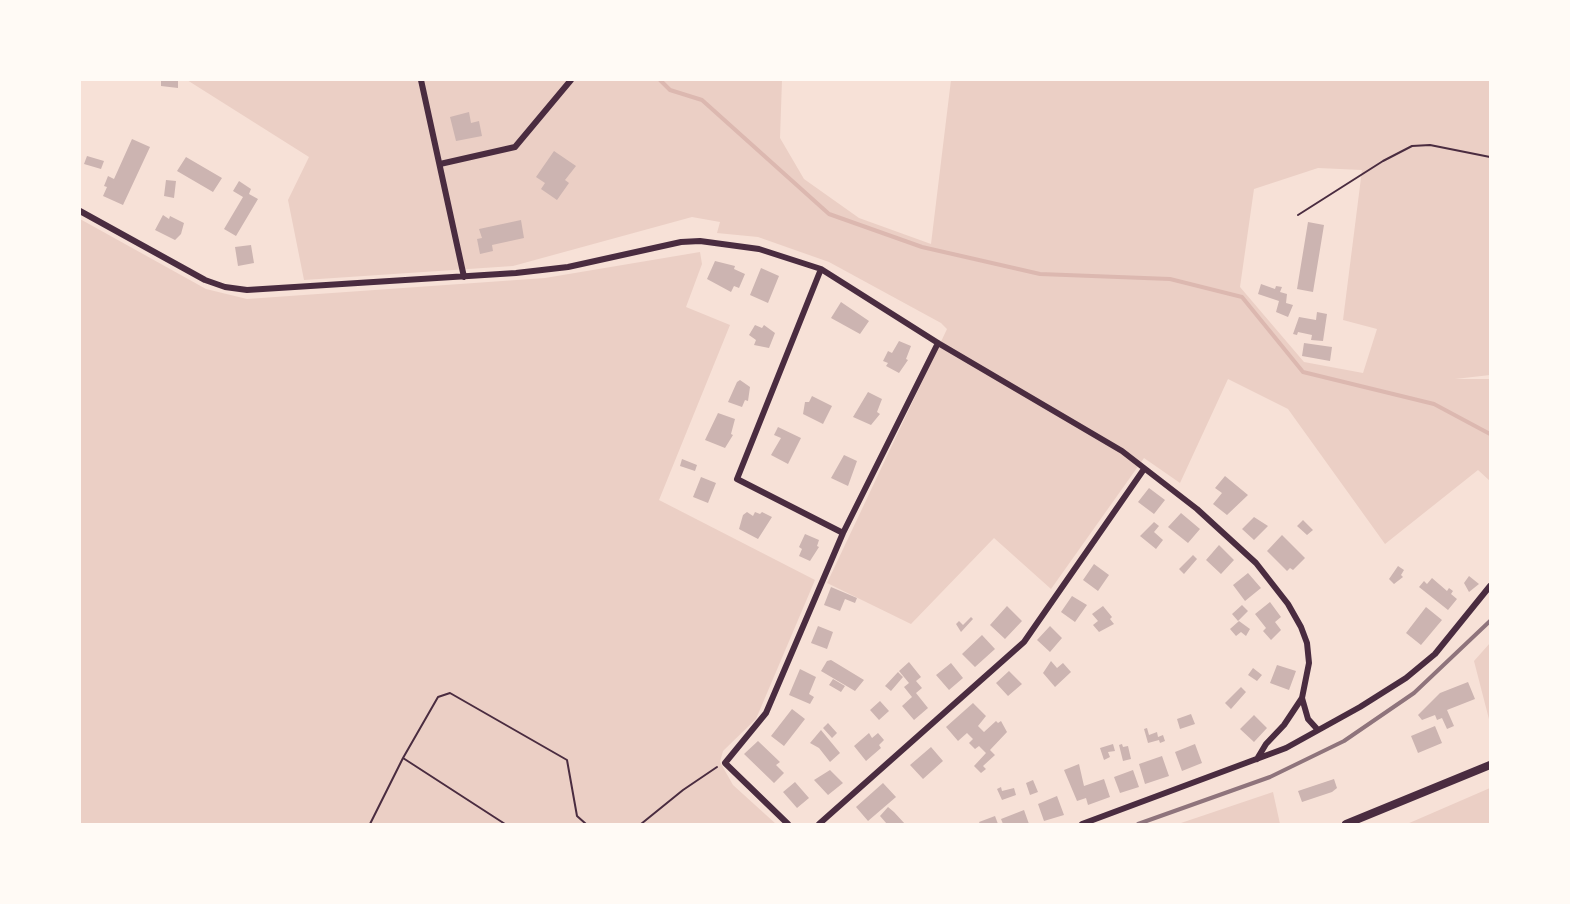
<!DOCTYPE html>
<html>
<head>
<meta charset="utf-8">
<style>
  body { margin:0 }
  #map { position:relative; width:1570px; height:904px; overflow:hidden; background:#f7e1d7; font-family:Cabin,sans-serif }
  canvas { display:block }
  .frame { position:absolute; inset:0; border:81px solid #fffaf5; pointer-events:none }
</style>
</head>
<body>
<div id="map">
<canvas width="1570" height="904"></canvas>
<div class="frame"></div>
</div>
<script>
const ctx = document.querySelector('canvas').getContext('2d');
ctx.lineJoin = 'round';
function fillPath(path, color) { ctx.fillStyle = color; ctx.fill(path, 'evenodd'); }
const toPath = rows => new Path2D(rows.map(r => 'M' + r).join(''));
function trace(path, color, width, dash) { ctx.strokeStyle = color; ctx.lineWidth = width; ctx.lineCap = dash ? 'butt' : 'round'; ctx.setLineDash(dash || []); ctx.stroke(path); }
fillPath(toPath([
  [187,80,782,80,780,138,804,179,859,218,931,244,951,80,1490,80,1490,375,1455,379,1490,379,1490,481,1478,470,1385,544,1288,409,1228,379,1180,483,1144,458,1051,589,994,538,911,624,827,583,947,329,941,323,829,262,758,237,717,233,720,222,692,217,513,266,304,280,288,200,309,157],
  [1318,168,1362,170,1343,320,1377,329,1363,373,1304,362,1240,287,1254,189],
  [80,219,206,289,247,299,545,278,700,252,702,264,686,307,730,325,659,500,815,580,756,719,723,751,720,762,733,785,776,824,80,824],
  [1490,643,1490,723,1474,661],
  [1490,788,1490,824,1407,824],
  [1273,792,1280,824,1178,824]
]), '#ebcfc5');
trace(toPath([
  [660,80,670,90,702,100,829,214,922,247,1040,274,1170,279,1242,297,1303,372,1434,404,1490,434]
]), '#dcb8b0', 4);
fillPath(toPath([
  [161,80,178,80,178,88,161,86],
  [469,112,471,123,479,121,482,136,456,141,450,117],
  [132,139,150,147,123,205,103,196,107,187,104,186,108,176,114,179],
  [554,151,576,166,565,180,569,183,557,200,541,189,545,183,536,177],
  [87,156,104,161,101,169,84,164],
  [186,157,222,178,213,192,177,171],
  [166,180,176,181,174,198,164,196],
  [239,181,251,189,249,194,258,199,236,236,224,229,243,197,233,191],
  [163,215,169,219,170,216,184,223,181,234,175,240,155,230],
  [521,220,524,238,492,245,493,251,480,254,477,239,482,238,479,229],
  [1308,222,1324,225,1313,292,1297,289],
  [251,245,254,263,238,266,235,247],
  [715,261,735,266,734,269,745,274,739,288,734,286,731,292,707,279],
  [761,268,779,276,768,303,750,295],
  [1261,284,1275,289,1276,286,1282,287,1280,292,1287,294,1286,303,1293,305,1288,317,1276,312,1279,301,1258,294],
  [841,302,869,321,860,334,831,318],
  [1317,312,1327,314,1323,341,1311,340,1312,335,1298,332,1297,335,1293,334,1299,317,1316,320],
  [755,325,762,328,764,325,775,333,769,348,754,345,756,340,749,335],
  [899,341,911,346,906,359,908,360,899,373,886,366,888,363,883,361,888,351,892,353],
  [1304,343,1332,347,1330,361,1302,356],
  [740,380,750,387,748,401,745,400,742,407,728,402,737,382],
  [868,392,882,399,877,412,880,414,871,425,853,417],
  [812,396,832,406,823,424,803,414,805,402,809,402],
  [718,413,735,419,731,434,733,435,725,448,705,440],
  [778,427,801,438,788,464,771,455,781,438,774,435],
  [844,455,857,461,848,486,831,478],
  [682,459,697,465,695,471,680,466],
  [1225,476,1248,495,1227,515,1213,504,1222,493,1215,488],
  [701,477,716,483,708,503,693,497],
  [1149,488,1165,500,1154,514,1138,502],
  [747,512,753,516,755,512,760,514,762,512,772,517,758,539,739,529,743,515],
  [1181,513,1200,529,1188,543,1168,527],
  [1254,517,1268,526,1254,540,1242,529],
  [1303,520,1313,530,1307,535,1297,526],
  [1154,522,1159,526,1154,532,1163,540,1156,549,1140,536],
  [805,534,819,540,817,546,819,547,810,561,799,556,802,549,799,547],
  [1282,535,1305,558,1293,570,1290,568,1287,571,1267,551],
  [1219,545,1234,560,1221,574,1206,560],
  [1193,555,1197,559,1184,574,1179,569],
  [1094,564,1109,575,1098,591,1083,580],
  [1398,566,1404,570,1401,575,1403,577,1394,584,1389,579],
  [1248,573,1261,588,1245,601,1233,585],
  [1469,576,1479,584,1469,592,1464,583],
  [1432,578,1447,591,1449,588,1453,591,1451,594,1457,599,1448,610,1419,587,1424,581,1427,584],
  [831,587,857,598,855,603,845,599,840,611,824,605],
  [1072,596,1087,605,1075,622,1061,612],
  [1270,602,1281,617,1275,622,1281,630,1271,640,1263,631,1266,628,1255,614],
  [1242,605,1248,611,1238,621,1232,614],
  [1007,606,1022,621,1005,639,990,625],
  [1103,606,1112,617,1110,619,1114,624,1099,632,1093,625,1098,621,1092,614],
  [1426,607,1442,620,1421,645,1406,633],
  [971,617,973,619,961,632,956,624,959,621,963,625],
  [1239,621,1250,629,1246,636,1241,632,1236,636,1230,629],
  [818,626,833,632,827,649,811,643],
  [1050,626,1062,638,1050,652,1037,640],
  [982,635,995,649,975,667,962,654],
  [831,660,864,680,855,691,821,671,827,661],
  [1051,661,1057,668,1063,663,1071,672,1055,687,1043,673],
  [909,662,921,677,916,681,922,688,916,693,928,708,914,720,902,706,912,697,904,687,909,683,899,671],
  [951,663,963,678,949,690,936,675],
  [1277,665,1296,671,1289,690,1270,683],
  [1253,668,1262,675,1257,681,1248,675],
  [800,669,816,677,809,694,814,697,810,704,789,695],
  [1009,671,1022,684,1008,696,996,683],
  [898,672,903,677,891,691,885,686],
  [833,679,845,686,841,692,829,685],
  [1468,682,1475,699,1447,710,1454,726,1447,729,1442,718,1437,720,1435,715,1422,720,1418,715,1440,693],
  [1241,687,1246,692,1231,709,1225,703],
  [880,701,889,711,879,720,870,710],
  [973,703,986,716,978,726,984,732,996,721,998,723,1001,721,1007,732,990,750,995,755,983,766,986,769,981,773,974,766,986,753,979,746,975,749,969,743,973,739,967,733,958,741,946,727],
  [792,709,805,719,784,746,771,736],
  [1191,714,1195,724,1180,729,1177,719],
  [1254,715,1267,728,1254,742,1240,729],
  [828,723,837,733,832,738,823,728],
  [1435,726,1442,743,1418,753,1411,736],
  [1147,728,1149,735,1157,732,1158,737,1163,735,1165,741,1160,743,1159,740,1148,743,1144,729],
  [821,730,840,753,830,762,819,748,810,743],
  [869,733,872,738,878,733,884,740,879,745,881,748,866,761,854,746],
  [758,741,780,762,776,765,784,773,774,783,744,754],
  [1113,744,1115,751,1108,752,1110,757,1104,760,1100,748],
  [1122,744,1123,747,1128,746,1131,759,1123,761,1119,745],
  [1195,744,1202,763,1182,771,1175,752],
  [931,747,943,761,923,779,910,765],
  [1162,756,1169,776,1145,784,1139,764],
  [1079,764,1084,786,1104,779,1110,797,1088,805,1086,798,1077,801,1064,770],
  [830,770,843,783,828,795,814,780],
  [1133,770,1139,787,1120,793,1114,777],
  [1334,779,1337,788,1332,792,1302,802,1298,791],
  [1033,780,1038,792,1030,795,1026,783],
  [795,782,809,798,797,808,783,792],
  [883,783,896,797,868,821,856,807],
  [1001,787,1002,791,1014,788,1016,795,1002,800,997,789],
  [1057,796,1064,815,1044,821,1038,804],
  [888,807,894,812,905,824,887,824,880,816],
  [1024,810,1029,824,1003,824,1001,819],
  [995,816,998,824,980,824,979,822]
]), '#ccb4b1');
trace(toPath([
  [1298,215,1383,161,1412,146,1430,145,1490,157],
  [403,758,438,697,450,693,567,760,577,816,586,824],
  [370,824,403,758,505,824],
  [641,824,683,790,717,767]
]), '#4a2c40', 2);
trace(toPath([
  [421,80,464,277],
  [440,164,515,147,571,80],
  [80,211,205,280,225,287,247,290,516,273,568,267,681,242,700,241,759,249,821,269,938,343,1122,451,1197,509,1256,563,1288,604,1301,627,1307,643,1309,663,1302,698,1284,725,1266,744,1257,759],
  [821,269,737,479,843,533],
  [1302,698,1308,719,1318,730],
  [788,824,725,763,766,713,843,533,938,343],
  [819,824,1024,642,1144,469],
  [1082,824,1286,748,1360,707,1406,678,1435,654,1490,586]
]), '#4a2c40', 6);
trace(toPath([
  [1346,824,1490,765]
]), '#4a2c40', 8);
trace(toPath([
  [1138,824,1270,777,1344,741,1414,693,1490,621]
]), '#8f747c', 4);
</script>
</body>
</html>
